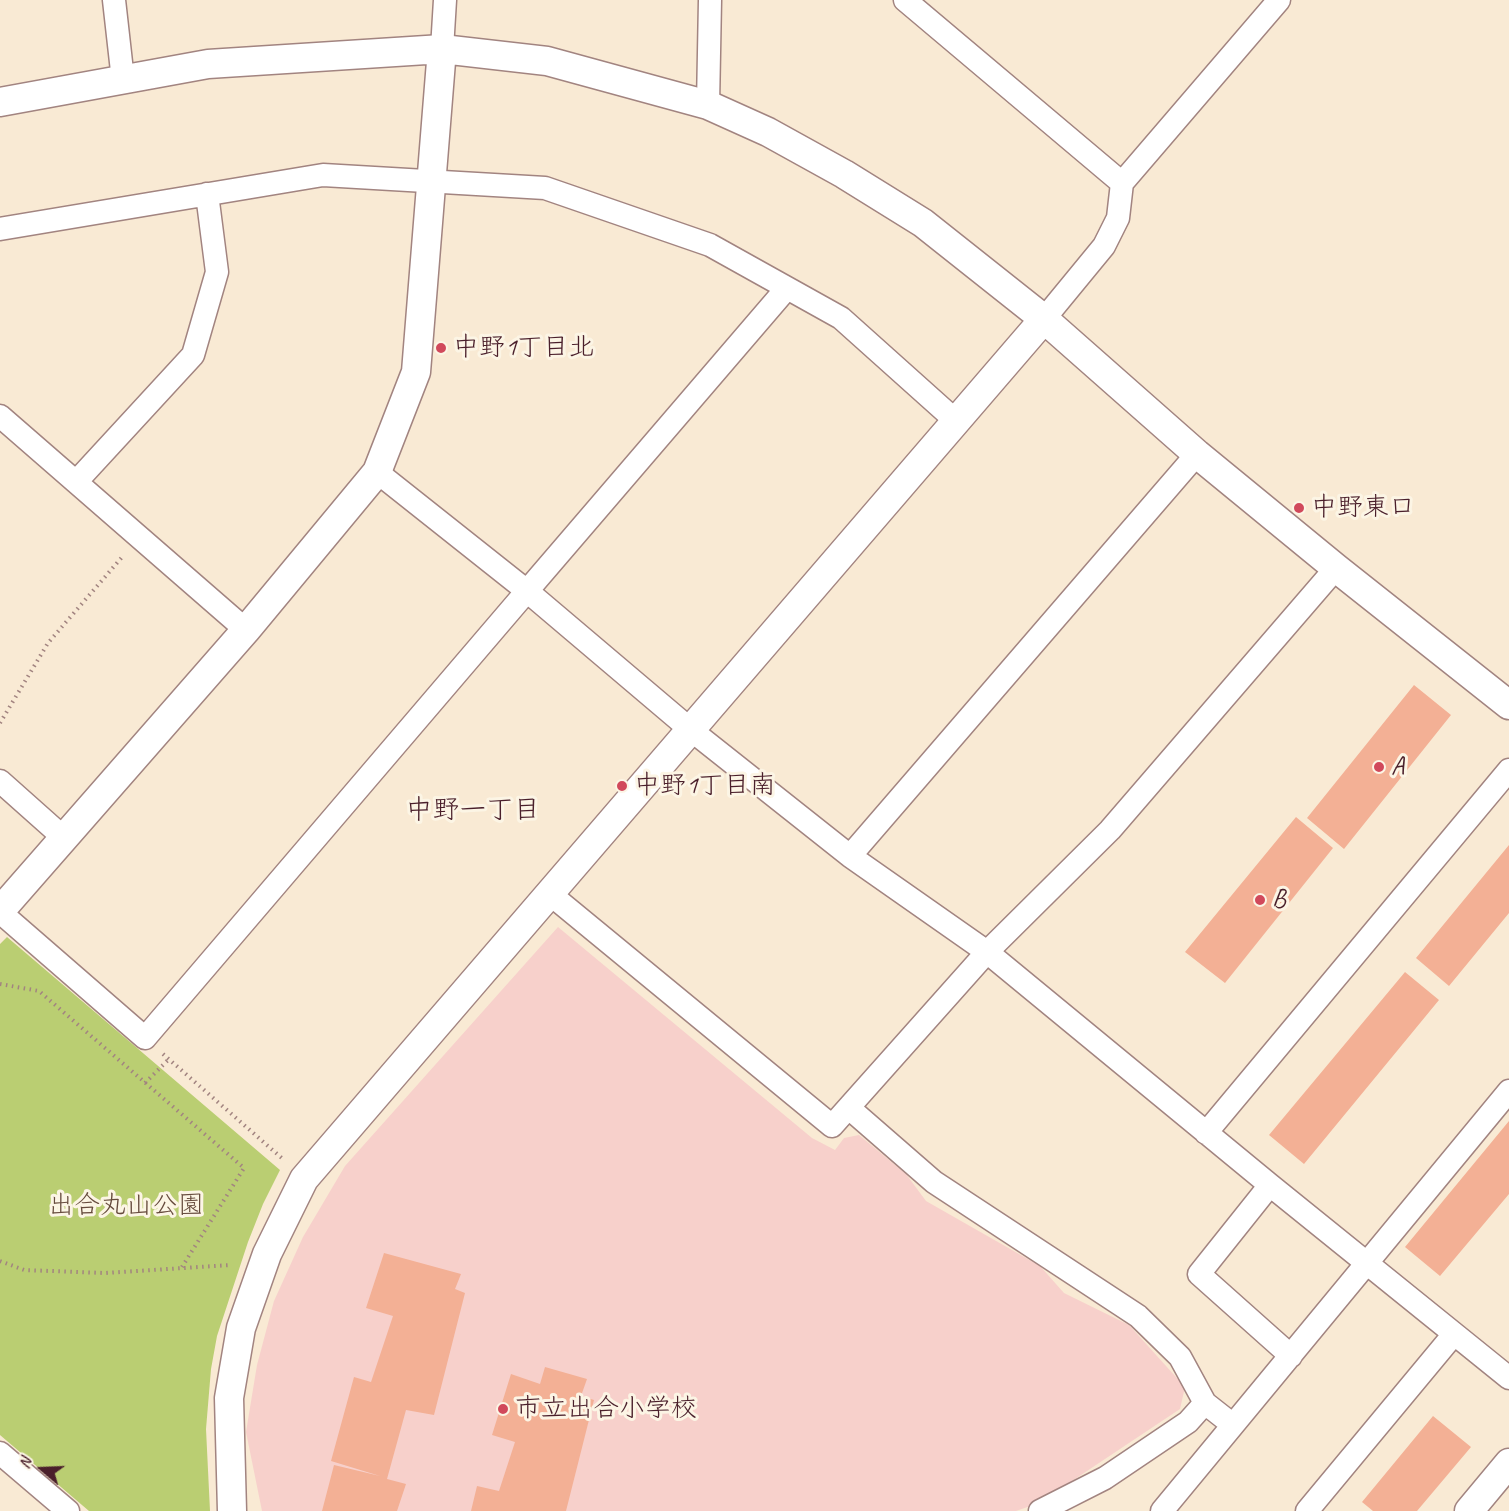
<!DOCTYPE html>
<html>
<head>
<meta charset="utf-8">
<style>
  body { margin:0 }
  #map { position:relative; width:1509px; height:1511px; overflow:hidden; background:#f9ead4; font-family:Caveat,sans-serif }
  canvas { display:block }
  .north { position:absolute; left:12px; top:1439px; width:60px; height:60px; -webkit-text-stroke:4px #fcf5e5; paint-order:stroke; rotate:289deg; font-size:16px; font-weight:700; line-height:24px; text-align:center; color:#4a1f2b }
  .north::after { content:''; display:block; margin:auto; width:21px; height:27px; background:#4a1f2b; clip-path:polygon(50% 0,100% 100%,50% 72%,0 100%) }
</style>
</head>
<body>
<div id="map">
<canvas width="1509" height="1511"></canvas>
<div class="north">N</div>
</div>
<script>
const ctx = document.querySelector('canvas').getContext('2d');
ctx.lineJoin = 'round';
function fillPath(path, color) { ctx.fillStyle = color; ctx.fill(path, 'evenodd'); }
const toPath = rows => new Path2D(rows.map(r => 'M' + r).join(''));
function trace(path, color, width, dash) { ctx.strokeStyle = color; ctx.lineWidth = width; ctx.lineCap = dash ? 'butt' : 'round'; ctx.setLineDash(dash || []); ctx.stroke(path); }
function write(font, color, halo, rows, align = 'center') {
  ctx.font = font + ' Caveat,"Klee One",sans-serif'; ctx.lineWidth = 6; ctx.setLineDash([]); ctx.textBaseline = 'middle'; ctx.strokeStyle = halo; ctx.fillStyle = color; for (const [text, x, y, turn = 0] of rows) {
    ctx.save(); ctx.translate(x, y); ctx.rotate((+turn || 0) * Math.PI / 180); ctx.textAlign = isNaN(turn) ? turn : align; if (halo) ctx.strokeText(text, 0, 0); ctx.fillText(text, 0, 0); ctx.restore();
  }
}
fillPath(toPath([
  [558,927,812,1138,835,1150,844,1138,859,1135,906,1174,926,1201,1040,1266,1064,1293,1129,1325,1185,1387,1180,1409,1039,1503,1016,1511,262,1511,246,1432,257,1365,274,1301,303,1237,345,1166]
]), '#f7d0cb');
fillPath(toPath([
  [7,937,280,1170,263,1204,248,1242,217,1336,211,1369,206,1429,210,1511,89,1511,0,1435,0,944]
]), '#bace72');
fillPath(toPath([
  [1414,685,1451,715,1344,849,1307,818],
  [1296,817,1333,848,1225,983,1185,952],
  [1509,845,1509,913,1449,986,1416,958],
  [1405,972,1439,1000,1304,1164,1269,1135],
  [1509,1121,1509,1194,1440,1276,1405,1247],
  [384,1253,461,1274,455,1289,465,1293,434,1415,406,1410,387,1479,406,1484,397,1511,322,1511,334,1465,380,1476,331,1461,354,1377,371,1382,393,1316,366,1308],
  [545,1367,587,1379,581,1396,594,1400,566,1511,471,1511,477,1486,499,1491,515,1442,492,1435,511,1374,540,1384],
  [1433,1416,1471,1447,1417,1511,1373,1511,1362,1502]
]), '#f3b095');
const minor = toPath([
  [114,0,123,80],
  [905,0,1122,183],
  [442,49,445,0],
  [708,105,710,0],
  [0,229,323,175,545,188,710,245,841,318,956,421],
  [1044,319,1104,246,1118,218,1122,183,1279,0],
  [0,416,246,630],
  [377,472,527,591,787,288],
  [76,482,193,355,217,272,207,194],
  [0,781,64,838],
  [850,856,1197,454],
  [550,894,832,1126,987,952,1110,830,1336,568],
  [0,912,145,1038,527,591,691,730,850,856,987,952,1270,1185,1509,1378],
  [849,1108,934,1182,1138,1316,1180,1357,1205,1403,1233,1425],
  [1206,1133,1509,770],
  [1270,1185,1199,1274,1291,1356],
  [0,1453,68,1511],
  [1040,1511,1105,1478,1188,1422,1205,1403],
  [1162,1511,1509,1091],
  [1307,1511,1454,1334]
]);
const tertiary = toPath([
  [0,102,208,64,442,49,547,61,708,105,768,132,844,174,923,223,1044,319,1197,454,1336,568,1509,705],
  [0,911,246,630,377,472,416,372,442,49],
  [232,1511,229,1398,241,1328,267,1254,304,1179,1044,319],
  [1469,1511,1509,1463]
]);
trace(minor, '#a28480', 25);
trace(tertiary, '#a28480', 31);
trace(toPath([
  [0,723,48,643,123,556],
  [0,984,39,991,244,1168,182,1267],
  [163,1054,284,1160],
  [145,1083,169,1059],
  [0,1261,24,1270,105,1273,231,1265]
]), '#a28480', 4, [1.5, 4.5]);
trace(minor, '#fff', 22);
trace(tertiary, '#fff', 28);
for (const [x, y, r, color] of [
  [441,348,6,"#d1495b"],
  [1299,508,6,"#d1495b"],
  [1379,767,6,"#d1495b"],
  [622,786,6,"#d1495b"],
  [1260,900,6,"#d1495b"],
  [503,1409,6,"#d1495b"]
]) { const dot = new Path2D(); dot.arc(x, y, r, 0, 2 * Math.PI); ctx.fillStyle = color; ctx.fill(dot); trace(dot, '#fcf5e5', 2); }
write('26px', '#4a1f2b', '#fcf5e5', [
  ["中野1丁目北",453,348],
  ["中野東口",1311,508],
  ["A",1391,767],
  ["中野1丁目南",634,786],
  ["B",1272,900],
  ["市立出合小学校",515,1409]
], 'left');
write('26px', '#664b3d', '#fcf5e5', [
  ["出合丸山公園",126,1206]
]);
write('27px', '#4a1f2b', '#fcf5e5', [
  ["中野一丁目",473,811]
]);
</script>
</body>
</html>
